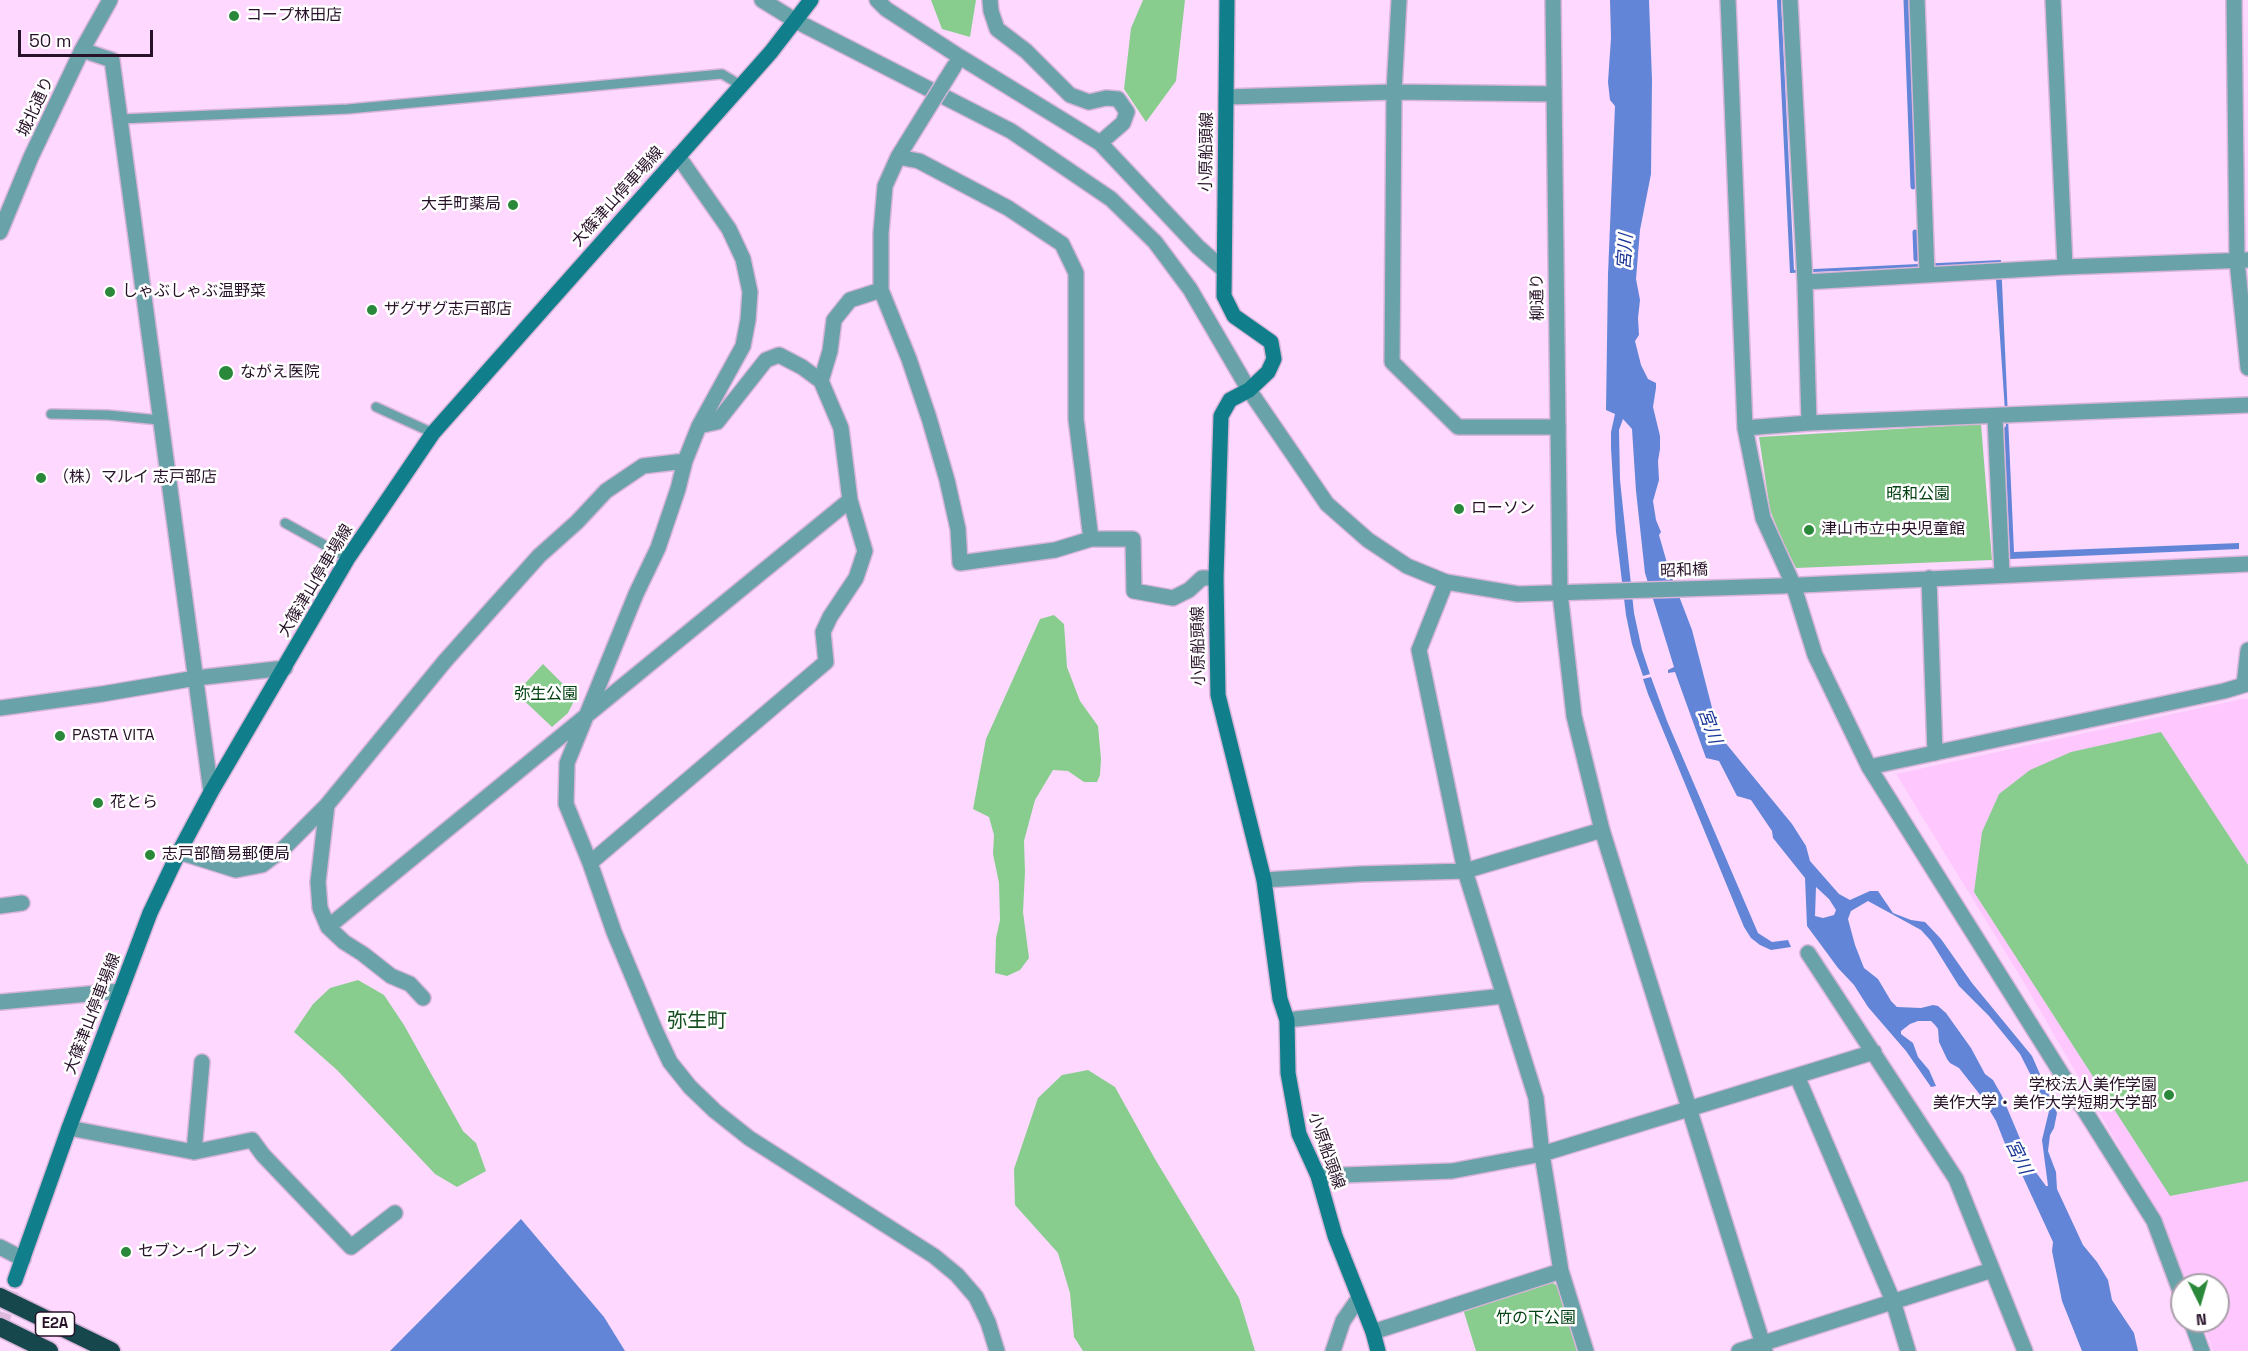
<!DOCTYPE html>
<html>
<head>
<meta charset="utf-8">
<style>
  body { margin:0 }
  #map { position:relative; width:2248px; height:1351px; overflow:hidden; background:#fed8fe; font-family:"Space Grotesk",sans-serif }
  canvas { display:block }
  .north { position:absolute; left:2170px; top:1273px; width:60px; height:60px; box-sizing:border-box; background:#fff; border:2px solid #a9a0a9; border-radius:50%; rotate:175deg; font-size:16px; font-weight:700; line-height:24px; text-align:center; color:#281229 }
  .north::after { content:''; display:block; margin:auto; width:21px; height:27px; background:#2a883a; clip-path:polygon(50% 0,100% 100%,50% 72%,0 100%) }
  .scale { position:absolute; left:18px; top:30px; width:135px; height:27px; box-sizing:border-box; border:3px solid #281229; border-top:0; padding-left:8px; font-size:18px; line-height:21px; white-space:nowrap; color:#281229; -webkit-text-stroke:4px #fff; paint-order:stroke }
</style>
</head>
<body>
<div id="map">
<canvas width="2248" height="1351"></canvas>
<div class="north">N</div>
<div class="scale">50 m</div>
</div>
<script>
const ctx = document.querySelector('canvas').getContext('2d');
ctx.lineJoin = 'round';
function fillPath(path, color) { ctx.fillStyle = color; ctx.fill(path, 'evenodd'); }
const toPath = rows => new Path2D(rows.map(r => 'M' + r).join(''));
function trace(path, color, width, dash) { ctx.strokeStyle = color; ctx.lineWidth = width; ctx.lineCap = dash ? 'butt' : 'round'; ctx.setLineDash(dash || []); ctx.stroke(path); }
function write(font, color, halo, rows, align = 'center') {
  ctx.font = font + ' "Space Grotesk","Noto Sans JP",sans-serif'; ctx.lineWidth = 5; ctx.setLineDash([]); ctx.textBaseline = 'middle'; ctx.strokeStyle = halo; ctx.fillStyle = color; for (const [text, x, y, turn = 0] of rows) {
    ctx.save(); ctx.translate(x, y); ctx.rotate((+turn || 0) * Math.PI / 180); ctx.textAlign = isNaN(turn) ? turn : align; if (halo) ctx.strokeText(text, 0, 0); ctx.fillText(text, 0, 0); ctx.restore();
  }
}
fillPath(toPath([
  [2242,699,2248,699,2248,1351,2213,1351,2201,1321,2218,1321,2218,1285,2186,1285,2158,1214,2020,976,1896,774]
]), '#fec8ff');
fillPath(toPath([
  [931,0,976,0,970,37,942,29],
  [1143,0,1185,0,1176,81,1146,122,1124,89,1131,28],
  [1981,424,1992,560,1796,568,1782,540,1770,510,1759,437],
  [1054,615,1064,624,1067,667,1080,701,1098,726,1101,759,1100,775,1097,782,1084,782,1068,771,1053,770,1035,800,1024,841,1025,872,1023,912,1029,958,1020,970,1007,976,995,973,996,938,1000,920,999,883,993,854,994,835,989,817,973,809,986,739,1040,619],
  [543,664,576,697,568,713,552,727,516,693],
  [2161,732,2248,865,2248,1181,2170,1196,1974,892,1982,832,1999,794,2030,770,2071,752],
  [358,980,384,995,404,1025,463,1131,476,1143,486,1171,457,1187,435,1174,337,1070,294,1032,313,1004,330,988],
  [1088,1070,1115,1087,1155,1159,1239,1298,1255,1351,1083,1351,1074,1337,1070,1293,1058,1253,1015,1205,1014,1169,1038,1098,1062,1075],
  [1551,1282,1558,1286,1577,1351,1476,1351,1463,1309]
]), '#89cd8e');
fillPath(toPath([
  [1610,0,1649,0,1652,80,1651,174,1640,230,1636,279,1640,300,1638,318,1639,335,1635,341,1641,365,1648,379,1656,383,1656,388,1653,407,1660,436,1660,449,1658,461,1659,480,1653,501,1656,520,1661,532,1659,535,1669,570,1692,630,1719,735,1792,824,1806,846,1810,861,1839,894,1850,900,1870,891,1878,891,1893,913,1911,920,1925,922,1941,939,1972,983,2032,1056,2057,1113,2054,1128,2050,1135,2048,1151,2056,1172,2057,1189,2083,1245,2097,1262,2108,1280,2112,1300,2134,1333,2138,1351,2082,1351,2062,1301,2052,1251,2053,1242,2017,1164,2009,1154,1996,1121,1981,1096,1959,1068,1950,1063,1947,1059,1939,1042,1938,1029,1935,1025,1931,1021,1918,1021,1910,1024,1901,1031,1901,1034,1913,1043,1918,1057,1929,1070,1936,1086,1931,1087,1906,1051,1868,1007,1854,985,1838,968,1807,926,1805,878,1773,838,1772,831,1751,800,1737,796,1719,761,1706,758,1675,672,1668,673,1668,670,1674,667,1645,573,1636,491,1632,429,1623,419,1619,430,1620,480,1634,613,1642,650,1650,674,1643,676,1632,644,1626,615,1616,532,1611,448,1611,432,1615,414,1606,410,1608,274,1615,106,1610,100,1608,82,1611,38],
  [1816,887,1829,899,1836,910,1834,915,1823,918,1815,916],
  [1868,901,1921,930,1931,941,1959,986,1989,1016,2020,1054,2049,1111,2042,1140,2048,1186,2046,1186,2032,1167,2002,1096,1993,1080,1985,1074,1971,1048,1946,1013,1938,1006,1933,1005,1921,1008,1897,1007,1891,1001,1878,979,1864,968,1855,945,1848,919,1851,911],
  [1777,0,1781,0,1794,270,2001,260,2014,552,2239,543,2239,549,2010,559,2004,428,2006,426,1995,264,1790,273],
  [1651,677,1667,721,1758,933,1772,942,1788,940,1791,947,1771,950,1760,945,1751,938,1744,927,1648,694,1643,679],
  [521,1219,604,1317,625,1351,390,1351]
]), '#6385d8');
trace(toPath([
  [1906,0,1913,187],
  [1915,232,1916,259]
]), '#6385d8', 5);
trace(toPath([
  [0,1327,15,1280]
]), '#debade', 15, [15, 8]);
const service = toPath([
  [121,119,348,109,722,74,742,86],
  [376,407,433,433],
  [51,414,108,415,159,420],
  [285,523,348,558]
]);
const minor = toPath([
  [877,0,886,9,960,57,1100,143,1198,247,1223,269],
  [990,0,991,11,997,29,1026,51,1070,95,1089,102,1106,98,1118,99,1127,112,1123,123,1100,143],
  [1399,0,1394,92,1392,362,1458,427,1558,427],
  [1728,0,1745,428,1763,518,1793,584,1815,655,1869,767,2154,1221,2182,1296],
  [1790,0,1805,282,1809,423],
  [1917,0,1927,274],
  [2053,0,2065,267],
  [2234,0,2237,261,2248,368],
  [82,50,112,60,211,792],
  [1226,97,1394,92,1553,94],
  [906,144,898,157,919,161,1008,208,1062,244,1076,273,1076,419,1091,539,1133,539,1134,591,1173,598,1189,590,1202,578,1216,578],
  [678,156,729,229,743,259,750,292,748,320,743,346,699,426,685,461,678,489,658,548,636,594,567,763,566,804,590,863,614,932,655,1030,670,1062,690,1087,715,1111,749,1138,934,1256,957,1275,976,1297,988,1322,997,1351],
  [1805,282,2065,267,2248,260],
  [881,290,881,233,885,186,898,157],
  [821,381,830,351,834,320,850,300,881,290,909,359,929,418,947,480,958,529,960,563,1055,550,1091,539],
  [1995,417,2002,574],
  [1745,428,1809,423,2248,405],
  [1446,582,1419,650,1465,871,1536,1098,1542,1154,1561,1271,1586,1351],
  [0,708,102,694,196,678,285,668],
  [1869,767,2224,691,2244,685,2248,650],
  [327,805,318,882,320,908,328,927,344,942,363,954,391,976,410,984,423,998],
  [179,852,236,870,262,865,282,850,327,805,445,661,539,556,577,522,606,491,643,466,685,461],
  [590,863,826,662,823,632,830,617,856,578,865,551,850,500,841,428,821,381,802,367,779,355,766,360,717,422,699,426],
  [1264,880,1360,874,1465,871,1602,830],
  [0,906,22,903],
  [328,927,850,500],
  [1808,953,1956,1179,2025,1351],
  [0,1002,121,991],
  [1287,1020,1503,996],
  [1797,1076,1893,1301,1908,1351],
  [69,1128,194,1152,202,1062],
  [194,1152,252,1140,263,1155,351,1247,395,1213],
  [1318,1176,1452,1171,1542,1154,1874,1052],
  [0,1247,23,1259],
  [2191,1321,2202,1351],
  [1373,1332,1561,1271],
  [1333,1351,1343,1321,1359,1298],
  [1739,1351,1992,1270]
]);
const tertiary = toPath([
  [762,0,796,21,1011,131,1111,199,1155,242,1190,289,1249,390,1327,504,1368,540,1407,566,1446,582,1518,594,1780,586,2248,564],
  [1553,0,1560,593,1574,716,1602,830,1765,1351],
  [0,232,31,157,82,50,110,0],
  [1929,578,1935,753]
]);
const secondary = toPath([
  [1227,0,1224,296,1234,316,1271,342,1274,359,1268,372,1249,390,1230,400,1221,416,1216,578,1218,695,1264,880,1280,999,1287,1020,1288,1073,1299,1134,1318,1176,1335,1236,1373,1332,1378,1351],
  [15,1280,69,1128,150,913,179,852,211,792,348,558,433,433,771,52,811,0]
]);
const motorway = toPath([
  [0,1297,111,1351],
  [0,1327,49,1351]
]);
trace(service, '#d7b4d8', 12);
trace(minor, '#d7b4d8', 18);
trace(tertiary, '#d7b4d8', 18);
trace(secondary, '#d7b4d8', 18);
trace(motorway, '#d7b4d8', 21);
trace(service, '#6aa2a9', 9);
trace(minor, '#6aa2a9', 15);
trace(tertiary, '#6aa2a9', 15);
trace(secondary, '#117f8b', 15);
trace(motorway, '#15474d', 18);
const minorBridge = toPath([
  [906,144,955,65]
]);
trace(minorBridge, '#d7b4d8', 18, []);
trace(minorBridge, '#6aa2a9', 15);
for (const [x, y, r, color] of [
  [234,16,6,"#2a883a"],
  [513,205,6,"#2a883a"],
  [110,292,6,"#2a883a"],
  [372,310,6,"#2a883a"],
  [226,373,8,"#2a883a"],
  [41,478,6,"#2a883a"],
  [1459,509,6,"#2a883a"],
  [1809,530,6,"#2a883a"],
  [60,736,6,"#2a883a"],
  [98,803,6,"#2a883a"],
  [150,855,6,"#2a883a"],
  [2169,1095,6,"#2a883a"],
  [126,1252,6,"#2a883a"]
]) { const dot = new Path2D(); dot.arc(x, y, r, 0, 2 * Math.PI); ctx.fillStyle = color; ctx.fill(dot); trace(dot, '#fff', 2); }
for (const [x, y, w] of [
  [55,1324,39]
]) { const box = new Path2D(); box.roundRect(x - w / 2, y - 12, w, 24, 4.5); ctx.fillStyle = '#fff'; ctx.fill(box); trace(box, '#281229', 1.5); }
write('bold 15px', '#281229', null, [
  ["E2A",55,1324]
]);
write('16px', '#281229', '#fff', [
  ["コープ林田店",246,16],
  ["大手町薬局",501,205,"right"],
  ["しゃぶしゃぶ温野菜",122,292],
  ["ザグザグ志戸部店",384,310],
  ["ながえ医院",240,373],
  ["（株）マルイ 志戸部店",53,478],
  ["ローソン",1471,509],
  ["津山市立中央児童館",1821,530],
  ["PASTA VITA",72,736],
  ["花とら",110,803],
  ["志戸部簡易郵便局",162,855],
  ["学校法人美作学園",2157,1086,"right"],
  ["美作大学・美作大学短期大学部",2157,1104,"right"],
  ["セブン-イレブン",138,1252]
], 'left');
write('16px', '#281229', '#fff', [
  ["城北通り",36,107,-65],
  ["小原船頭線",1207,152,-89],
  ["大篠津山停車場線",618,197,-48],
  ["柳通り",1538,297,-91],
  ["昭和橋",1684,571,-2],
  ["大篠津山停車場線",316,581,-59],
  ["小原船頭線",1199,646,-91],
  ["大篠津山停車場線",93,1014,-69],
  ["小原船頭線",1326,1151,71]
]);
write('16px', '#024111', '#fff', [
  ["昭和公園",1918,495],
  ["弥生公園",546,695],
  ["竹の下公園",1536,1319]
]);
write('italic 18px', '#1a3698', '#fff', [
  ["宮川",1626,252,-86],
  ["宮川",1709,726,70],
  ["宮川",2018,1157,64]
]);
write('20px', '#14501f', '#fff', [
  ["弥生町",697,1022]
]);
</script>
</body>
</html>
